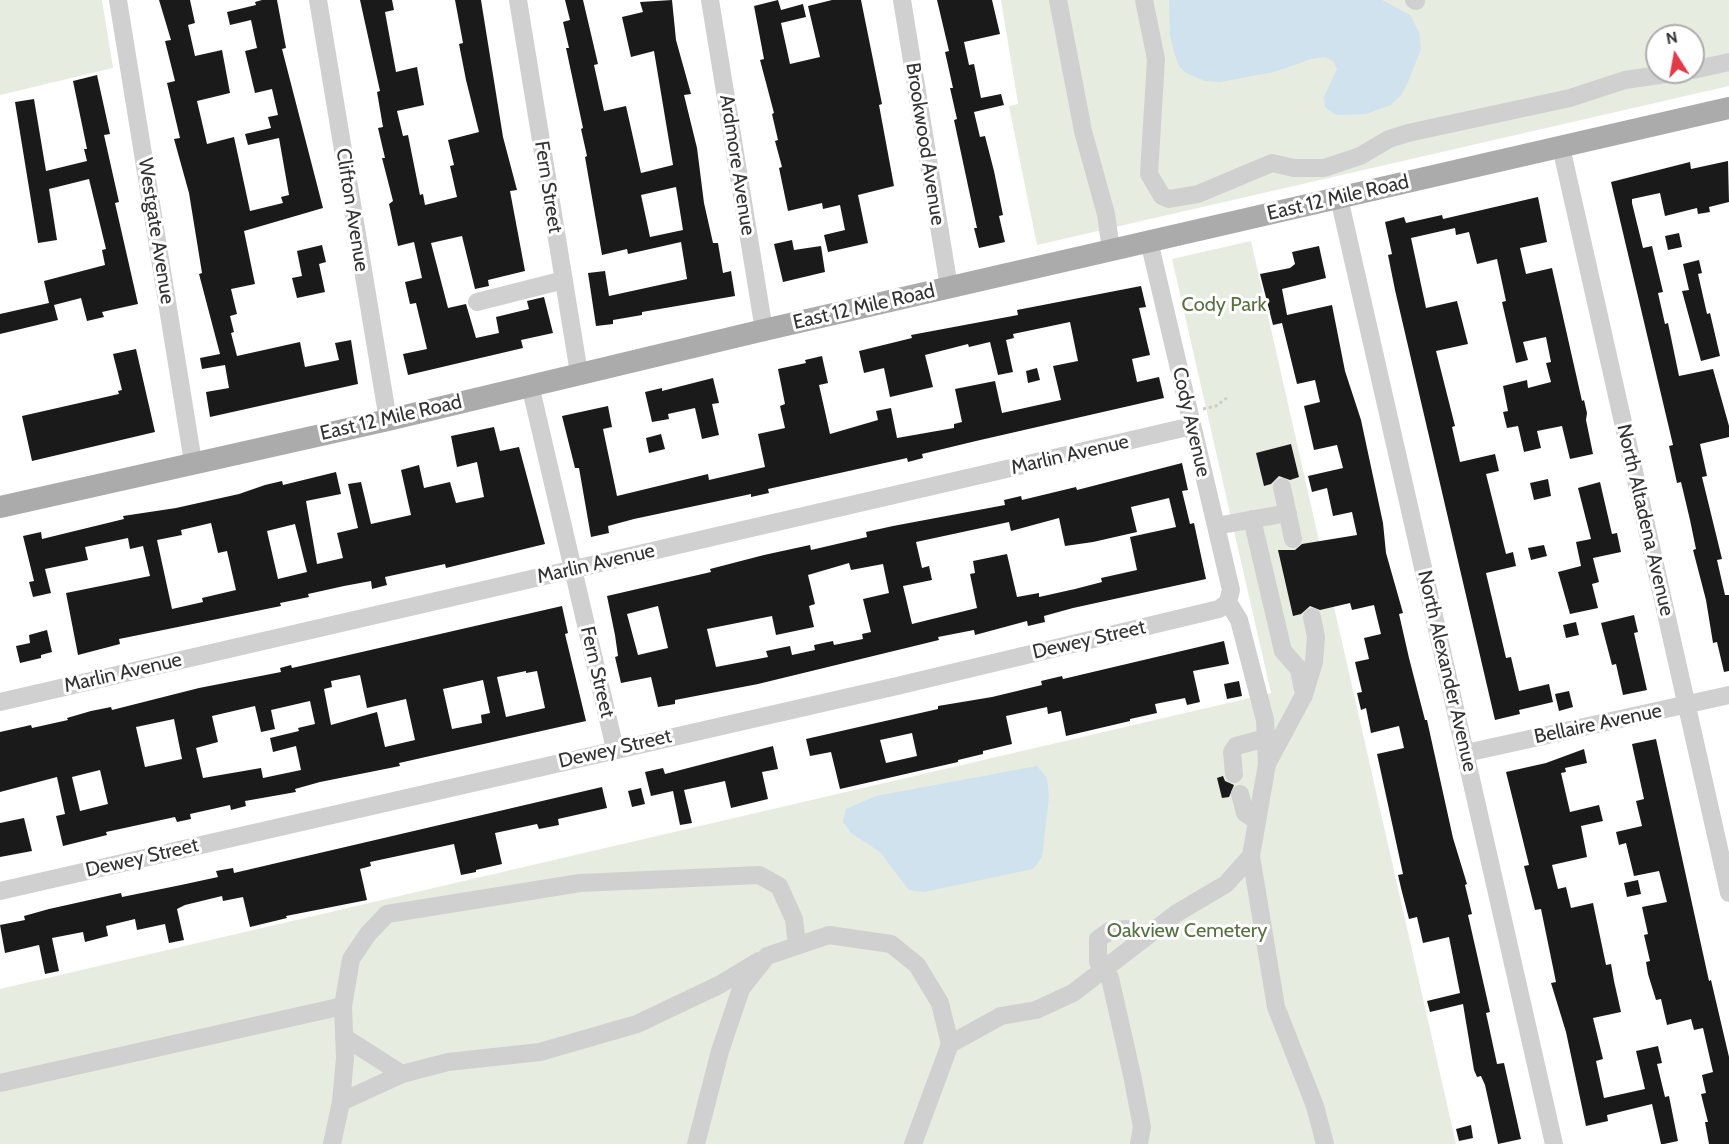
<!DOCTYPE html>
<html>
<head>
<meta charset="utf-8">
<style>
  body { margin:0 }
  #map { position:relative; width:1729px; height:1144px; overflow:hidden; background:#fff; font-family:Cabin,sans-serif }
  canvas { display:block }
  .north { position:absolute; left:1645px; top:24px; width:60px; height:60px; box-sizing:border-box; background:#fff; border:2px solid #adadad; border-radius:50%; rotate:349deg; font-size:16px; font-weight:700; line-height:24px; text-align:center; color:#333 }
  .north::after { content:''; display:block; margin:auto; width:21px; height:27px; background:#e63946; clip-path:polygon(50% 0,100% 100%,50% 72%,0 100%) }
</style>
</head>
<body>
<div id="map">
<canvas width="1729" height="1144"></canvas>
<div class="north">N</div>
</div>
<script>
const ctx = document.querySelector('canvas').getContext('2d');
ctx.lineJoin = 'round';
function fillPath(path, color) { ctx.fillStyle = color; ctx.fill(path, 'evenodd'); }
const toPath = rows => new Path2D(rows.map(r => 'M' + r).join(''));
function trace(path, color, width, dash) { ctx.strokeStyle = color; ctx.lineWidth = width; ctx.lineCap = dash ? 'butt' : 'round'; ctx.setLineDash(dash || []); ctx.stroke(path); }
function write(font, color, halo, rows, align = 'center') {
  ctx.font = font + ' Cabin,sans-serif'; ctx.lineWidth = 6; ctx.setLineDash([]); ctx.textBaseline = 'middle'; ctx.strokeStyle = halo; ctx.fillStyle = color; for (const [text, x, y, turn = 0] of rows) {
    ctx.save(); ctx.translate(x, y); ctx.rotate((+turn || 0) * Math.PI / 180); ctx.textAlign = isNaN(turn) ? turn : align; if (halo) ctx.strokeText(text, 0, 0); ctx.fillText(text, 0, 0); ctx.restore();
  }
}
fillPath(toPath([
  [0,0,102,0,113,68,0,95],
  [1001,0,1729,0,1729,86,1037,245,1009,106,1018,104],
  [1657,36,1693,36,1693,72,1657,72],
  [1251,241,1456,1144,0,1144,0,989,1271,693,1172,259]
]), '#e6ecdf');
fillPath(toPath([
  [1169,0,1382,0,1410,15,1419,32,1421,49,1408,82,1401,95,1391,105,1366,114,1336,115,1325,107,1324,97,1337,69,1334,62,1325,57,1311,59,1274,72,1220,82,1205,81,1186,73,1179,66,1174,52,1170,35],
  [1037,766,1047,778,1049,797,1042,857,1033,869,924,892,909,890,880,852,851,833,843,822,846,809,876,796]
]), '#cfe2ee');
fillPath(toPath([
  [159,0,190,0,195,23,188,25,195,56,222,50,230,93,197,101,207,144,234,137,250,211,283,203,281,197,289,195,279,138,248,145,245,134,271,128,268,117,278,115,272,89,255,93,245,51,257,48,251,20,230,25,227,12,256,5,255,2,262,0,277,0,286,48,282,49,323,208,244,231,255,284,231,289,237,314,230,316,234,332,231,333,237,356,300,342,305,367,339,360,335,343,351,340,358,384,210,417,206,392,229,388,225,365,202,369,200,358,220,354,199,274,202,273,189,193,174,139,180,138,167,83,175,81,165,41,171,40],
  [360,0,392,0,394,10,385,12,396,72,417,67,424,105,397,111,403,136,408,135,420,195,423,194,425,205,457,197,450,166,454,165,448,140,479,132,466,80,459,44,463,43,455,0,481,0,503,137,517,190,510,191,525,271,488,280,489,286,475,289,462,236,431,243,448,308,466,304,476,338,499,333,496,317,529,309,527,301,544,297,553,333,521,340,523,348,408,375,403,354,427,349,416,303,410,304,405,282,422,278,414,242,398,246,389,204,393,201,382,158,385,158,378,128,383,127,377,92,380,91],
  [565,0,583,0,598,64,594,65,604,111,626,106,641,173,673,165,654,51,631,57,622,17,643,12,640,2,672,0,676,40,691,94,684,95,697,148,704,203,713,243,718,243,723,273,731,271,735,296,642,312,642,315,613,320,613,324,596,326,588,273,605,271,609,296,687,279,681,242,628,254,627,249,602,255,585,157,587,156,581,129,583,128,566,48,569,48,563,22,570,20],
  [676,187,683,230,650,237,641,195],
  [778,0,781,10,803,4,806,17,781,23,790,64,820,57,808,6,832,0,861,0,882,104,879,105,894,186,858,195,868,243,828,252,824,235,845,230,840,205,823,209,822,203,788,211,779,168,782,167,775,141,778,140,772,114,774,113,760,60,764,59,754,6],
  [937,0,992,0,1000,34,964,42,969,65,974,64,981,98,1001,94,1004,105,974,112,980,137,985,136,994,171,1003,215,999,216,1005,242,979,248,974,228,977,228,954,120,957,119,950,88,953,88,945,52,949,51],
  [97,75,110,134,104,135,119,202,115,203,138,304,102,312,104,317,87,321,81,298,54,305,58,320,0,334,0,314,49,303,44,281,105,265,102,250,106,249,89,179,49,189,57,240,38,243,15,102,34,99,46,171,87,161,84,149,87,149,73,81],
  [1728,161,1729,202,1709,207,1710,212,1698,214,1697,208,1665,216,1660,193,1632,199,1632,203,1643,248,1652,246,1663,292,1658,293,1665,324,1668,323,1679,376,1713,369,1729,426,1729,437,1700,444,1707,476,1702,477,1722,559,1717,560,1725,595,1729,595,1729,671,1724,672,1717,642,1713,643,1706,600,1693,550,1696,549,1690,520,1681,482,1677,483,1669,446,1673,445,1611,182,1690,162,1691,169],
  [1538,197,1547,242,1520,248,1526,274,1552,268,1582,401,1584,400,1587,413,1586,420,1593,454,1570,459,1562,426,1537,431,1541,448,1524,452,1518,426,1507,428,1503,412,1508,411,1503,386,1527,380,1528,388,1551,382,1546,363,1551,362,1546,337,1523,342,1528,360,1516,363,1502,302,1506,301,1497,259,1477,264,1469,232,1456,235,1455,228,1411,238,1426,308,1457,301,1468,344,1436,351,1455,426,1452,427,1460,462,1495,454,1499,471,1486,474,1506,554,1513,552,1516,566,1486,573,1506,658,1511,657,1519,691,1549,684,1553,702,1519,710,1520,714,1495,720,1395,290,1388,255,1392,254,1385,222,1404,217,1406,223,1442,215,1443,219],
  [1679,233,1682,247,1668,250,1665,236],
  [792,240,794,250,821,246,825,272,783,282,774,244],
  [322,245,326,262,319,264,325,292,297,298,292,278,302,276,297,251],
  [1319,246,1326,278,1282,289,1287,315,1332,305,1345,371,1361,420,1383,523,1386,553,1403,613,1399,614,1409,658,1425,720,1427,720,1453,838,1467,884,1465,885,1472,914,1468,915,1490,1012,1486,1013,1497,1064,1504,1063,1521,1139,1498,1144,1485,1085,1481,1076,1477,1077,1474,1070,1463,1004,1430,1012,1427,1001,1460,993,1449,937,1423,943,1417,917,1409,919,1401,888,1398,875,1403,874,1377,754,1404,748,1399,726,1371,733,1366,708,1361,710,1357,693,1362,692,1355,662,1369,659,1364,638,1381,634,1374,605,1352,610,1350,603,1320,610,1310,606,1301,614,1293,616,1278,550,1295,550,1302,544,1357,535,1352,512,1333,516,1327,488,1312,492,1308,476,1343,468,1337,445,1314,450,1304,406,1320,402,1315,380,1297,384,1282,323,1273,325,1260,274,1290,268,1295,264,1292,252],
  [1699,260,1702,273,1698,274,1707,314,1710,313,1720,356,1701,361,1682,291,1689,290,1683,264],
  [1141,286,1146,307,1139,308,1150,355,1132,359,1137,382,1159,377,1164,398,976,441,922,454,923,458,908,462,907,458,768,489,769,493,751,497,751,494,634,519,608,526,609,533,591,537,579,468,575,468,562,416,608,406,612,427,603,429,617,496,708,474,709,480,765,467,758,434,785,428,780,406,785,404,778,369,806,363,805,360,822,356,828,383,819,385,830,434,878,420,876,411,891,408,897,438,954,428,954,424,962,422,955,389,995,381,1002,413,1061,400,1053,366,1078,361,1070,322,1013,334,1014,338,1006,340,1013,372,998,375,990,342,969,347,968,344,925,355,933,387,890,397,884,368,864,373,859,351,912,338,911,335,1018,315,1017,310],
  [136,349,155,432,32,461,22,416,119,394,118,391,122,390,113,354],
  [1037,368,1040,380,1028,383,1026,371],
  [713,378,719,403,712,404,719,435,702,439,695,408,668,414,669,419,652,422,645,392,662,388,662,391],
  [494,427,500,451,519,447,545,544,446,568,445,564,385,577,387,585,372,589,371,581,344,586,308,594,309,597,280,603,281,606,119,639,120,644,78,655,66,593,150,576,143,546,130,549,128,538,85,547,88,560,45,569,51,593,33,597,29,582,34,581,23,536,41,532,42,539,124,519,123,516,176,508,239,494,265,485,282,481,283,485,336,472,341,494,306,501,317,564,343,558,337,533,358,528,348,484,361,482,371,524,411,515,401,470,419,465,424,488,450,482,456,503,484,497,477,462,457,467,451,436],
  [211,523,218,553,227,551,236,590,202,598,203,602,172,609,157,540,182,535,181,530],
  [295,524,307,572,278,579,267,531],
  [661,434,665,449,649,453,646,438],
  [1291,444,1299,477,1290,480,1279,476,1271,484,1264,486,1256,453],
  [1182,463,1188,490,1182,491,1190,524,1194,523,1206,579,1073,608,1044,616,1045,622,1028,626,1027,621,975,635,974,630,938,637,939,640,758,684,675,700,675,704,658,707,651,677,621,683,615,657,618,656,615,635,607,596,711,572,710,569,764,555,810,545,811,550,867,537,866,532,893,526,1005,505,1004,500,1021,496,1022,500,1076,487,1077,490],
  [1169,498,1176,527,1130,537,1137,570,1101,578,1102,582,1075,589,1039,597,1039,593,1017,597,1007,554,973,561,975,573,970,574,977,608,912,624,903,586,932,580,929,566,922,568,916,542,1009,522,1011,531,1059,518,1065,546,1093,542,1137,532,1131,507],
  [849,563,851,570,883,564,889,593,863,599,871,632,862,634,863,639,834,645,833,641,814,645,815,650,792,655,790,646,766,651,768,657,716,667,707,629,772,616,776,635,814,627,809,606,815,604,808,575],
  [658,606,668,648,638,655,627,614],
  [1548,479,1551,496,1534,500,1530,483],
  [1600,482,1612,534,1617,533,1621,552,1593,558,1599,582,1592,584,1598,608,1570,614,1558,572,1581,566,1576,542,1591,539,1578,488],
  [1544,545,1547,556,1531,560,1528,548],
  [562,606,568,633,565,634,586,721,399,763,400,766,320,782,295,789,296,792,245,801,246,806,231,810,230,805,190,814,191,819,177,822,175,817,106,832,107,835,63,846,56,816,65,814,57,777,0,792,0,732,31,725,32,728,68,720,67,718,91,711,111,707,112,710,199,688,281,672,280,668,291,665,292,668],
  [526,671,526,673,537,671,545,708,506,717,497,677],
  [360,675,367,708,406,699,415,740,385,747,377,712,331,725,324,689,332,687,331,681],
  [483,680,490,713,481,715,482,723,452,729,443,689],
  [310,701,315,724,298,728,299,731,270,738,273,752,296,746,301,770,263,778,261,768,203,778,196,748,218,742,212,716,255,706,261,732,275,729,271,710],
  [174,719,182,759,145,767,136,727],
  [100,770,108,804,80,811,72,777],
  [1634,615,1638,632,1634,633,1647,690,1623,695,1616,664,1612,665,1601,623],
  [1576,622,1579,635,1566,638,1563,625],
  [47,630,52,652,41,655,41,658,20,663,16,646,30,643,29,635],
  [1224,641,1229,664,1193,671,1200,702,1187,705,1185,698,1155,704,1157,713,1130,719,1130,721,1066,736,1061,711,1048,714,1047,707,1006,716,1012,744,983,751,983,754,958,760,958,762,840,789,831,752,810,756,806,739,938,709,938,706,992,697,1042,685,1041,681,1062,676,1063,679],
  [912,733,917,756,886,763,880,740],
  [1239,681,1242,696,1227,699,1224,684],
  [1569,691,1573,707,1559,711,1555,694],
  [1656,739,1709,981,1711,980,1729,1057,1729,1144,1709,1144,1705,1122,1708,1122,1701,1094,1706,1093,1702,1075,1713,1072,1703,1028,1694,1030,1691,1019,1667,1025,1661,999,1656,1000,1648,974,1646,962,1650,961,1644,935,1648,934,1642,907,1667,902,1659,871,1634,876,1626,843,1619,845,1616,832,1642,826,1636,801,1644,799,1632,744],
  [773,746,778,769,762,772,768,799,731,808,725,781,684,790,692,823,680,825,673,791,651,796,645,772,663,768,665,774],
  [1584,749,1587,763,1565,768,1566,772,1561,773,1570,812,1599,805,1603,821,1581,826,1587,857,1552,865,1558,889,1566,887,1571,908,1593,903,1606,965,1611,964,1614,981,1621,1012,1593,1018,1603,1059,1596,1061,1604,1098,1645,1089,1636,1051,1658,1046,1662,1063,1657,1064,1665,1097,1669,1096,1678,1141,1664,1144,1661,1144,1652,1104,1607,1115,1608,1121,1586,1126,1566,1032,1551,983,1556,982,1541,909,1535,910,1524,866,1529,865,1506,772,1546,763],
  [1223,776,1225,781,1234,785,1229,797,1222,798,1217,778],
  [602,787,607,808,558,819,559,825,539,829,537,824,495,833,502,864,476,870,476,872,461,875,454,844,370,862,371,866,360,869,367,900,286,916,287,918,250,927,243,897,223,901,222,896,185,905,177,909,184,940,169,943,165,924,137,930,135,919,106,926,108,936,85,942,83,932,52,938,59,971,45,974,39,945,5,953,0,925,25,920,24,916,49,909,121,893,122,897,181,885,218,877,216,871,233,868,234,873],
  [641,788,645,804,632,807,628,791],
  [24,818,32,851,0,857,0,823],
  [1638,880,1641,894,1627,897,1624,883],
  [1471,1125,1473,1138,1459,1141,1456,1129]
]), '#1a1a1a');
trace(toPath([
  [1203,409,1216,406,1228,397]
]), '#cdcdcd', 3, [3, 3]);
trace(toPath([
  [118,0,193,462],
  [318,0,388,420],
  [518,0,579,373],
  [710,0,764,330],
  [902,0,949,287],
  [1058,0,1083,131,1106,214,1111,250],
  [1144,0,1156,59,1149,174,1162,196,1169,199,1198,194,1272,163,1294,168,1324,168,1360,156,1389,139,1408,133,1570,98,1625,80,1679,72],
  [1414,0,1416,1],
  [1693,70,1729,62],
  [1561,147,1729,893],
  [1339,198,1554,1144],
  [1149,241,1231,590,1228,602],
  [477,302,564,280],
  [530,385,615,749],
  [1282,487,1293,539],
  [1252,519,1283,651,1299,669,1304,695],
  [1216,526,1288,513],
  [0,702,1192,426],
  [1466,753,1729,695],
  [1267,764,1304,695,1314,662,1316,637,1312,617],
  [1234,774,1232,752,1236,746,1266,738],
  [1240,794,1245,813,1257,821],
  [1251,856,1276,1007,1315,1106,1325,1144],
  [0,891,897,686,1219,609,1228,602],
  [1138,941,1127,929,1111,930,1098,939,1098,962,1110,978,1132,1075,1142,1127,1139,1144],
  [344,1037,402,1074],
  [950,1044,1001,1016,1036,1010,1073,993,1177,913,1226,884,1251,856,1267,764,1265,720,1239,620,1228,602],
  [0,1083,343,1006],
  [341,1102,402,1074,448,1062,540,1052,637,1024,719,985,759,961],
  [332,1144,341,1102,345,1058,343,1006,351,959,368,934,387,914,580,883,759,875,779,886,794,919,797,945],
  [696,1144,720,1051,741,989,767,956,829,935,891,944,917,965,940,1003,950,1044,913,1144]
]), '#d0d0d0', 18);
trace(toPath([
  [0,507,388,420,764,330,1729,108]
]), '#ababab', 22);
write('20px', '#333', '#fff', [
  ["Brookwood Avenue",925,144,81],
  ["Ardmore Avenue",737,165,81],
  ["Fern Street",548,187,81],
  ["East 12 Mile Road",1338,198,-13],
  ["Clifton Avenue",352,210,81],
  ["Westgate Avenue",156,231,81],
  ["East 12 Mile Road",864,307,-13],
  ["East 12 Mile Road",391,418,-13],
  ["Cody Avenue",1191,422,77],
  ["Marlin Avenue",1070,455,-13],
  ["North Altadena Avenue",1645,520,77],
  ["Marlin Avenue",596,564,-13],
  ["Dewey Street",1089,640,-13],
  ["North Alexander Avenue",1447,671,77],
  ["Fern Street",597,672,77],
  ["Marlin Avenue",123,673,-13],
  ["Bellaire Avenue",1598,724,-12],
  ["Dewey Street",615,749,-13],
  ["Dewey Street",142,858,-13]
]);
write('20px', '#56703f', '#fff', [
  ["Cody Park",1224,305],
  ["Oakview Cemetery",1187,931]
]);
</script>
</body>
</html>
